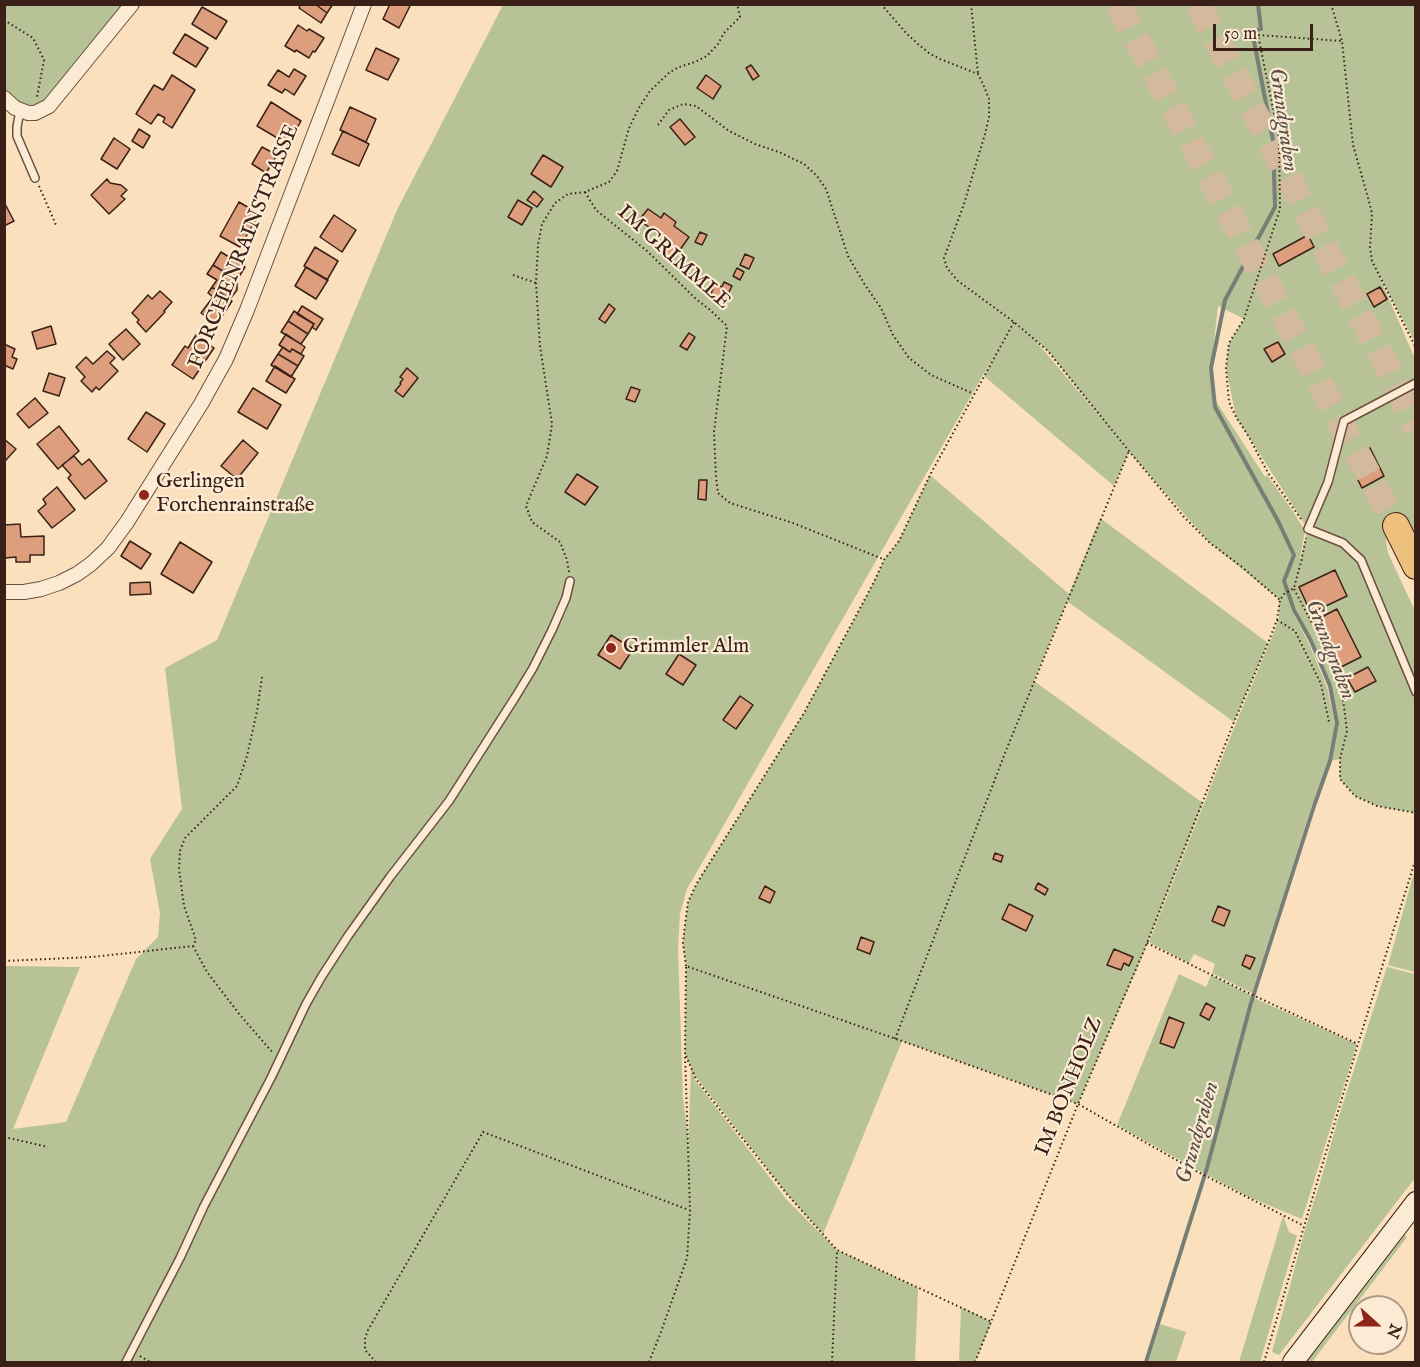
<!DOCTYPE html>
<html>
<head>
<meta charset="utf-8">
<style>
  body { margin:0 }
  #map { position:relative; width:1420px; height:1367px; overflow:hidden; background:#fae0bd; font-family:"IM FELL English",serif }
  canvas { display:block }
  .frame { position:absolute; inset:0; border:6px solid #3b2017; pointer-events:none }
  .north { position:absolute; left:1348px; top:1295px; width:60px; height:60px; box-sizing:border-box; background:#fcebd4; border:2px solid #af9a88; border-radius:50%; rotate:111deg; font-size:16px; font-weight:700; line-height:24px; text-align:center; color:#3b2017 }
  .north::after { content:''; display:block; margin:auto; width:21px; height:27px; background:#8f2418; clip-path:polygon(50% 0,100% 100%,50% 72%,0 100%) }
  .scale { position:absolute; left:1213px; top:24px; width:100px; height:27px; box-sizing:border-box; border:3px solid #3b2017; border-top:0; padding-left:8px; font-size:18px; line-height:21px; white-space:nowrap; color:#3b2017; -webkit-text-stroke:4px #fcebd4; paint-order:stroke }
</style>
</head>
<body>
<div id="map">
<canvas width="1420" height="1367"></canvas>
<div class="frame"></div>
<div class="north">N</div>
<div class="scale">50 m</div>
</div>
<script>
const ctx = document.querySelector('canvas').getContext('2d');
ctx.lineJoin = 'round';
function fillPath(path, color) { ctx.fillStyle = color; ctx.fill(path, 'evenodd'); }
const toPath = rows => new Path2D(rows.map(r => 'M' + r).join(''));
function trace(path, color, width, dash) { ctx.strokeStyle = color; ctx.lineWidth = width; ctx.lineCap = dash ? 'butt' : 'round'; ctx.setLineDash(dash || []); ctx.stroke(path); }
function write(font, color, halo, rows, align = 'center') {
  ctx.font = font + ' "IM FELL English",serif'; ctx.lineWidth = 4.5; ctx.setLineDash([]); ctx.textBaseline = 'middle'; ctx.strokeStyle = halo; ctx.fillStyle = color; for (const [text, x, y, turn = 0] of rows) {
    ctx.save(); ctx.translate(x, y); ctx.rotate((+turn || 0) * Math.PI / 180); ctx.textAlign = isNaN(turn) ? turn : align; if (halo) ctx.strokeText(text, 0, 0); ctx.fillText(text, 0, 0); ctx.restore();
  }
}
fillPath(toPath([
  [4,5,132,5,42,111,5,98],
  [503,5,1415,5,1415,342,1379,276,1415,359,1415,531,1408,526,1387,536,1386,541,1388,553,1415,611,1415,813,1377,806,1355,796,1340,779,1340,759,1330,761,1337,723,1331,684,1323,669,1289,593,1287,595,1292,611,1309,644,1327,687,1335,723,1329,760,1312,805,1252,993,1212,973,1215,964,1194,954,1189,963,1149,942,1236,723,1279,620,1279,601,1280,600,1210,543,1129,452,1114,486,984,376,994,356,687,889,680,914,678,947,683,1098,688,1136,688,1158,691,1067,685,1054,686,966,683,943,688,902,697,883,804,713,874,582,884,560,899,541,930,475,1069,594,1100,518,1268,643,1234,722,1067,601,1034,681,1203,803,1142,957,1078,1104,902,1041,823,1234,787,1194,693,1073,695,1080,787,1200,837,1250,918,1288,915,1362,5,1362,5,966,80,967,13,1129,66,1122,136,959,158,937,160,913,150,859,182,809,165,668,217,640,397,210],
  [1218,306,1244,319,1229,343,1226,368,1236,417,1308,529,1299,564,1305,531,1294,513,1267,475,1265,477,1214,398,1211,368],
  [1035,340,1048,351,1106,424],
  [1415,869,1415,972,1388,965],
  [1387,967,1415,974,1415,1178,1279,1355,1272,1352,1306,1226,1320,1183,1338,1119],
  [1179,974,1206,987,1211,975,1252,996,1205,1174,1117,1125],
  [1254,998,1357,1044,1302,1219,1251,1198,1207,1175],
  [1283,1216,1289,1232,1297,1236,1260,1362,1239,1362],
  [1400,1231,1407,1237,1398,1249,1312,1362,1300,1362],
  [961,1307,992,1322,975,1362,959,1362],
  [1160,1324,1186,1332,1176,1362,1148,1362]
]), '#b7c396');
trace(toPath([
  [1146,1362,1207,1168,1251,1003,1314,806,1330,761,1337,723,1330,686,1311,641,1294,610,1284,581,1294,555,1278,521,1215,407,1211,368,1225,300,1275,207,1273,140,1252,31,1261,29,1258,4]
]), '#777e76', 4);
const building = toPath([
  [301,4,315,4,327,13,321,23,299,8,301,4],
  [315,4,333,4,327,13,315,4],
  [390,4,411,4,399,28,383,19,390,4],
  [202,7,227,21,216,39,192,24,202,7],
  [298,25,307,31,309,29,324,38,315,52,313,51,309,58,296,50,295,52,285,46,298,25],
  [185,34,208,48,196,67,173,53,185,34],
  [376,48,399,59,388,80,366,70,376,48],
  [751,65,759,76,753,80,746,68,751,65],
  [294,69,306,76,294,95,285,89,282,93,268,85,278,70,289,77,294,69],
  [172,75,195,90,172,128,163,122,165,118,158,114,151,124,136,114,154,85,163,90,172,75],
  [706,75,721,86,713,99,697,88,706,75],
  [271,102,301,121,285,149,276,144,279,139,257,126,271,102],
  [350,107,376,119,366,142,340,130,350,107],
  [680,119,695,137,685,145,670,127,680,119],
  [139,129,150,136,143,148,132,141,139,129],
  [343,131,369,144,359,166,332,154,343,131],
  [114,138,130,149,117,169,101,159,114,138],
  [262,147,277,155,266,173,252,164,262,147],
  [543,155,563,167,551,187,531,174,543,155],
  [107,179,110,183,121,185,127,190,121,196,125,199,109,214,91,195,107,179],
  [534,191,543,199,537,207,527,200,534,191],
  [518,200,532,208,522,225,508,217,518,200],
  [4,202,14,221,4,226,4,202],
  [239,202,259,214,240,247,220,236,239,202],
  [648,209,661,218,664,213,676,222,674,226,689,237,672,261,663,254,671,243,639,220,648,209],
  [334,215,356,230,342,252,320,237,334,215],
  [700,232,707,235,702,245,695,242,700,232],
  [1308,235,1314,247,1279,266,1273,254,1308,235],
  [315,247,338,261,327,280,304,266,315,247],
  [221,252,245,267,237,280,213,265,221,252],
  [745,254,754,258,749,269,740,265,745,254],
  [213,265,237,280,237,290,230,299,212,287,217,280,207,274,213,265],
  [306,267,328,280,316,299,295,286,306,267],
  [737,268,744,272,740,280,733,276,737,268],
  [724,282,732,286,724,302,710,296,715,284,722,287,724,282],
  [212,287,232,301,217,324,201,313,213,297,208,293,212,287],
  [1380,287,1387,299,1374,307,1367,294,1380,287],
  [160,291,172,302,164,311,165,312,146,332,137,322,139,320,132,313,148,295,152,299,160,291],
  [609,304,615,309,605,323,599,319,609,304],
  [302,306,323,319,316,330,312,327,314,324,297,314,302,306],
  [294,311,314,324,308,334,288,321,294,311],
  [288,321,308,334,301,344,281,332,288,321],
  [51,326,56,344,37,349,32,332,51,326],
  [126,329,140,344,123,360,109,344,126,329],
  [689,333,695,337,687,350,680,346,689,333],
  [286,334,305,347,301,354,292,349,290,352,279,345,286,334],
  [196,335,214,348,193,379,172,365,185,346,188,348,196,335],
  [1278,342,1285,354,1272,362,1264,349,1278,342],
  [4,344,15,349,12,357,17,359,13,369,4,365,4,344],
  [283,347,290,352,292,349,304,356,298,366,278,354,283,347],
  [107,351,115,358,110,363,118,371,99,390,96,387,92,392,81,381,85,377,76,367,86,357,93,364,107,351],
  [278,354,298,366,291,377,271,365,278,354],
  [275,366,295,379,286,393,266,381,275,366],
  [407,368,418,378,403,397,395,391,401,384,400,383,403,379,400,377,407,368],
  [49,373,65,378,59,396,43,391,49,373],
  [631,387,640,390,635,402,626,399,631,387],
  [253,388,281,405,267,429,238,412,253,388],
  [35,398,48,413,29,428,17,414,35,398],
  [146,412,165,424,147,452,128,439,146,412],
  [59,426,79,451,58,469,37,444,59,426],
  [4,439,16,449,6,460,4,459,4,439],
  [243,440,258,453,237,479,221,466,243,440],
  [1370,448,1384,476,1362,488,1347,459,1370,448],
  [74,456,82,465,89,459,107,481,85,499,68,478,71,475,62,465,74,456],
  [577,474,598,487,585,505,565,492,577,474],
  [699,480,707,480,706,500,698,499,699,480],
  [57,487,75,510,52,528,38,511,46,504,43,499,57,487],
  [20,524,21,537,44,536,44,555,30,555,30,562,16,562,16,557,5,558,4,525,20,524],
  [130,541,151,554,141,569,121,556,130,541],
  [180,542,212,562,193,593,161,574,180,542],
  [1335,570,1347,596,1311,613,1299,587,1335,570],
  [150,582,151,594,130,595,130,583,150,582],
  [1337,609,1361,657,1337,669,1314,621,1337,609],
  [611,635,633,649,620,669,598,655,611,635],
  [679,654,696,665,683,685,666,674,679,654],
  [1368,667,1376,681,1355,692,1347,678,1368,667],
  [740,696,753,705,736,729,723,720,740,696],
  [995,853,1003,856,1001,862,993,859,995,853],
  [1038,883,1048,889,1045,895,1035,889,1038,883],
  [765,886,775,892,770,903,759,898,765,886],
  [1009,904,1033,916,1026,931,1002,919,1009,904],
  [1218,906,1230,911,1224,926,1212,921,1218,906],
  [861,937,874,942,870,954,857,949,861,937],
  [1114,949,1133,957,1129,966,1124,963,1121,970,1107,965,1114,949],
  [1246,955,1255,958,1250,969,1242,965,1246,955],
  [1206,1003,1215,1008,1209,1020,1200,1015,1206,1003],
  [1169,1017,1184,1023,1174,1048,1160,1043,1169,1017]
]);
fillPath(building, '#dd9e7d');
trace(building, '#3b2017', 1.5);
trace(toPath([
  [1118,4,1396,526],
  [1198,4,1391,374,1416,429]
]), '#d4ba9c', 26, [26, 13]);
const lane = toPath([
  [20,111,17,127,17,136,35,178],
  [1416,383,1344,421,1328,482,1308,529,1343,543,1361,560,1416,692],
  [126,1362,180,1258,204,1206,271,1078,306,1004,322,976,348,936,390,877,449,801,516,696,533,668,552,630,566,598,570,581]
]);
const street = toPath([
  [4,98,15,108,28,113,35,113,49,106,132,4],
  [4,592,24,592,41,589,59,583,77,574,91,564,108,548,127,522,201,404,226,359,247,310,364,4]
]);
const secondary = toPath([
  [1293,1362,1416,1202]
]);
const highway = toPath([
  [1396,526,1416,566]
]);
trace(lane, '#6b5040', 10);
trace(street, '#6b5040', 16);
trace(secondary, '#3b2017', 22);
trace(highway, '#3b2017', 28);
trace(toPath([
  [881,4,906,33,919,45,929,53,940,59,978,74,983,84,989,99,989,117,985,134,964,204,944,258,947,268,958,281,1014,322,1048,351,1129,451,1184,517,1210,543,1242,567,1280,600],
  [971,4,978,74],
  [1331,4,1342,41],
  [4,20,33,38,44,60,37,97],
  [658,125,669,110,683,104,696,106,729,131,755,144,779,152,804,164,817,176,826,189,848,256,865,285,881,308,893,335,909,358,931,375,974,394],
  [39,186,56,225],
  [585,192,596,210,647,251,696,299,709,309,727,326,714,432,716,478,718,493,730,503,793,523,883,559],
  [513,275,536,283],
  [1301,519,1268,473,1249,437,1236,417,1229,402,1226,368,1229,343,1244,319,1280,209,1279,138,1258,35,1342,41,1353,145,1370,205,1372,214,1370,247,1372,261,1416,348],
  [569,572,567,560,560,542,532,522,526,506,547,456,552,424,540,346,536,283,538,245,542,224,555,203,568,194,585,192,609,182,617,171,629,128,640,106,650,91,670,72,679,67,695,62,707,56,718,44,724,33,740,17,737,4],
  [1294,589,1313,625,1334,672,1343,699,1347,731,1340,759,1340,779,1355,796,1377,806,1416,813],
  [1277,620,1295,631,1321,684,1329,722],
  [1147,943,1244,991,1358,1044],
  [193,946,207,972,240,1015,273,1053],
  [4,961,92,957,193,946,196,940,184,906,179,869,180,851,185,838,237,786,247,756,257,711,262,677],
  [686,966,683,943,685,925,688,902,697,883,804,713,874,582,884,560,899,541,930,475,1014,322],
  [895,1039,1007,748,1129,451],
  [686,1056,696,1079,731,1124,787,1194,837,1250,992,1322],
  [4,1137,48,1147],
  [140,1356,150,1362],
  [376,1362,365,1350,365,1339,368,1330,483,1132,689,1210],
  [649,1362,661,1332,687,1258,690,1210,685,1054,686,966,902,1041,1078,1104,1194,1170,1304,1226],
  [832,1362,837,1251],
  [975,1362,1078,1104,1145,948,1234,722,1268,643,1277,620,1280,600,1284,594,1294,588,1301,562,1306,538],
  [1264,1362,1358,1044,1416,858]
]), '#3b2017', 2, [1.5, 3]);
trace(lane, '#fcebd4', 7);
trace(street, '#fcebd4', 14);
trace(secondary, '#fcebd4', 20);
trace(highway, '#edc07e', 26);
for (const [x, y, r, color] of [
  [144,495,6,"#8f2418"],
  [611,648,6,"#8f2418"]
]) { const dot = new Path2D(); dot.arc(x, y, r, 0, 2 * Math.PI); ctx.fillStyle = color; ctx.fill(dot); trace(dot, '#fcebd4', 2); }
write('21px', '#3b2017', '#fcebd4', [
  ["FORCHENRAINSTRASSE",245,247,-68],
  ["IM GRIMMLE",673,258,42],
  ["IM BONHOLZ",1070,1087,-68]
]);
write('21px', '#3b2017', '#fcebd4', [
  ["Gerlingen",156,483],
  ["Forchenrainstraße",156,507],
  ["Grimmler Alm",623,648]
], 'left');
write('italic 22px', '#594f47', '#fcebd4', [
  ["Grundgraben",1282,120,82],
  ["Grundgraben",1329,650,69],
  ["Grundgraben",1199,1133,-74]
]);
</script>
</body>
</html>
